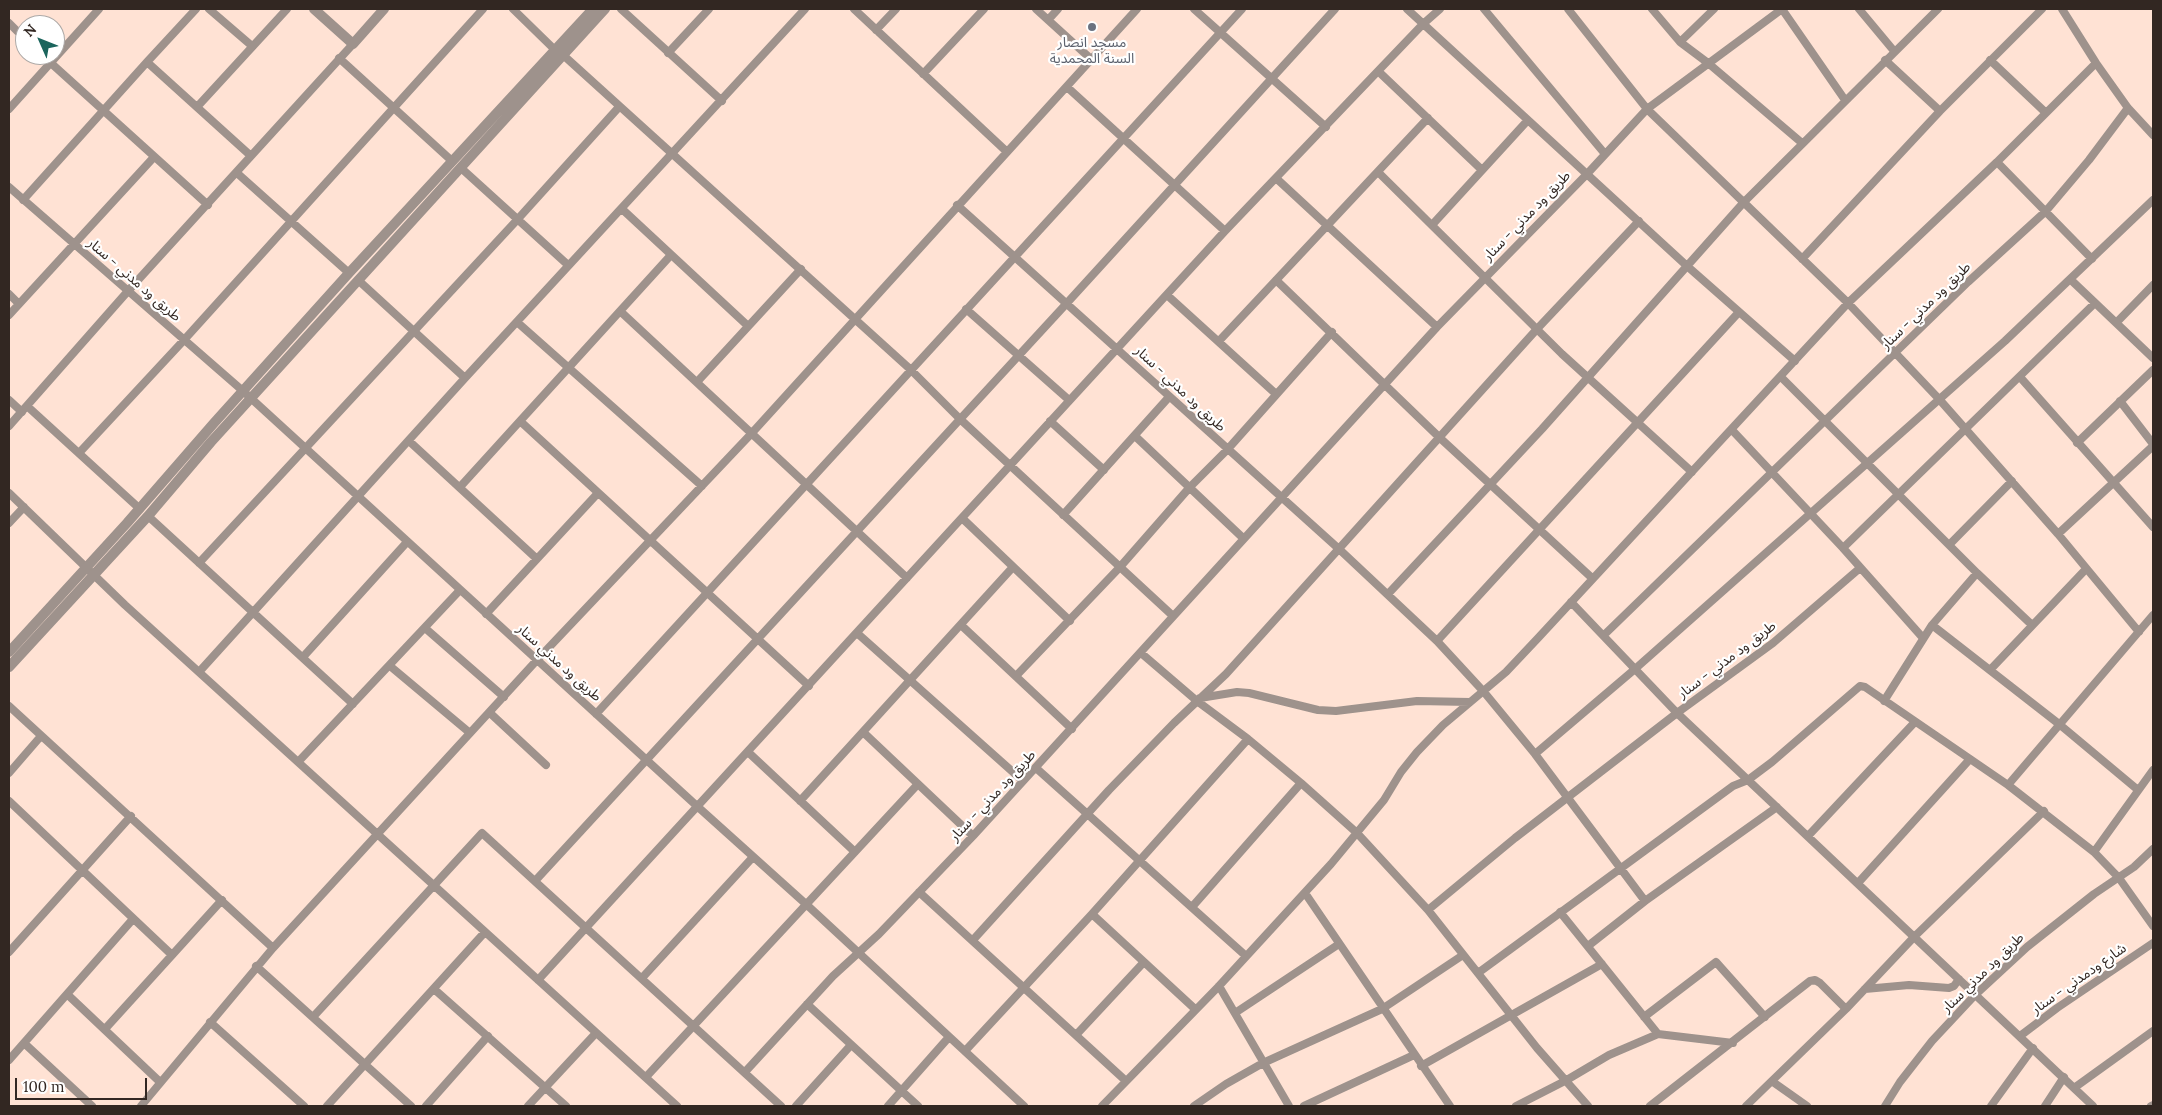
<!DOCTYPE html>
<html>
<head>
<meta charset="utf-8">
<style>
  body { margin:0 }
  #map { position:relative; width:2162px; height:1115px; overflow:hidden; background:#ffe2d4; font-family:Lora,serif }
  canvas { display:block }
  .frame { position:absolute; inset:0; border:10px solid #322722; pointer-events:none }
  .north { position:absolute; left:15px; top:15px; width:50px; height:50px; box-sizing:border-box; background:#fff; border:1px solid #ada9a7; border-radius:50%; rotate:314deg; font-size:14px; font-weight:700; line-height:20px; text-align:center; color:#322722 }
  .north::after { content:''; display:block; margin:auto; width:18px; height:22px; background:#1b655d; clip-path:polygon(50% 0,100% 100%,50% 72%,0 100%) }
  .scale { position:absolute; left:15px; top:1078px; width:132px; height:22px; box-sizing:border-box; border:2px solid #322722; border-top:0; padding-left:6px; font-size:15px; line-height:18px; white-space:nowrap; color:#322722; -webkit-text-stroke:4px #fff; paint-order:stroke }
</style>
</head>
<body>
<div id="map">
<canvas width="2162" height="1115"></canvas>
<div class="frame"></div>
<div class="north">N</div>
<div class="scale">100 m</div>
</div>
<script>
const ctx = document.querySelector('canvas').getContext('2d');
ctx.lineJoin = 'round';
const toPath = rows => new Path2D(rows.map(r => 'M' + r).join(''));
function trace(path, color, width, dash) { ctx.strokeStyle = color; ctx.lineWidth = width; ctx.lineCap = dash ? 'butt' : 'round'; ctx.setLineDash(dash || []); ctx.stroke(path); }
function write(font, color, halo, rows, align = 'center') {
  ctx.font = font + ' Lora,"Noto Sans Arabic",serif'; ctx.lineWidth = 4.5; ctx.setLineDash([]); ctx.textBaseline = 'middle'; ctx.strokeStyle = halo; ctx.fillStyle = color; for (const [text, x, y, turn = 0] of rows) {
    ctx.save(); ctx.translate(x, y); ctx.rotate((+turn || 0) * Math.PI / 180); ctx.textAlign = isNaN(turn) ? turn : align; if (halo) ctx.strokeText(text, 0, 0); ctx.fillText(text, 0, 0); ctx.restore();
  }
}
trace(toPath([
  [209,9,252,46],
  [513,9,554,49],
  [621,9,722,101],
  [854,9,1006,151],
  [1036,9,1091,59],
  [1194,9,1326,127],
  [1407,9,1687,266,1795,361],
  [1484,9,1605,154],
  [1568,9,1647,109,1848,303,1939,399,2058,534,2139,632],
  [1652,9,1680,42,1708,63,1802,143],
  [1782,9,1845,100],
  [1859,9,1894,51],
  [2062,9,2096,63,2128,108,2153,135],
  [1048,20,1058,9],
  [9,23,25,39],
  [876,30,896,9],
  [1680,42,1714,9],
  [668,53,709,9],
  [562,54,910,369,960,419,1173,616],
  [42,55,208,205],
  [339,58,452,161],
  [1885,60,1940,111],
  [1990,60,2045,112],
  [147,62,251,156],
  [1378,71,1482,170],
  [923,74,984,9],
  [1067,87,1225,231],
  [197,107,287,9],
  [9,109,99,9],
  [1997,162,2092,259],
  [461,168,568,265],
  [1378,172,1562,354,1692,472],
  [237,173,349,273],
  [1277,179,1437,327],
  [9,187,243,391,698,807,807,905,1024,1106],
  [23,200,147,62,196,9],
  [957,205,1339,549,1437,641,1484,692,1535,754,1645,901],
  [622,209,748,326],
  [1432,225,1528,120],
  [1802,259,1940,111,2042,9],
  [2070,279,2153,358],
  [358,280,465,378],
  [1276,280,1440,438,1592,578],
  [9,294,19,304],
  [1167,295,1276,394],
  [966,309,1069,400],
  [620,311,907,578],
  [9,315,154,157],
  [517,322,702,486],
  [2117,322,2153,285],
  [1219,341,1428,118],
  [1781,377,1977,573,2032,625],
  [2020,377,2153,527],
  [697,382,801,269],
  [9,400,22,412],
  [2120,401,2153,444],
  [27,406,140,509],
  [520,421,809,686],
  [1050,421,1104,470],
  [9,426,128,291,353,44],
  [1732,430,1843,548,1923,638],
  [1135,436,1243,538],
  [409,441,537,559],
  [2077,443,2153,370],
  [79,453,184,340,483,9],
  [460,487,671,255],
  [9,493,125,605,677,1106],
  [1063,515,1169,397],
  [148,516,353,704],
  [962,518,1070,621],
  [9,523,24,507],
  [2058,534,2153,446],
  [1949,545,2012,481],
  [1843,548,2095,303],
  [199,563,517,220,619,107],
  [1388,594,1542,429,1744,202,1938,9],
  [1571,602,1677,713,2093,1106],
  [486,614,598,493],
  [961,625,1072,729],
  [1932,625,2059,724,2138,790],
  [425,628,504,697],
  [857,633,1023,781],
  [1604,635,1968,282,2046,211,2089,160,2128,108],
  [1437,641,1739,312],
  [1141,653,1197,701,1248,739,1301,783,1357,833,1428,910,1537,1048,1588,1106],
  [303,657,407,542],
  [390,666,470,733],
  [1990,670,2086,569],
  [199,672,465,378,805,9],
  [1016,676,1120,567,1190,487,1227,450,1332,332],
  [1200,698,1237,692,1249,693,1318,710,1336,711,1417,701,1470,702],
  [1884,701,1932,625,1977,573],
  [9,706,273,948],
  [490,713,546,765],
  [596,714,1242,9],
  [863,732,973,836],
  [748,752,855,852],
  [1535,754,1635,669,2005,341,2153,200],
  [299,761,460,590],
  [1036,768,1246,956],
  [9,773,41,736],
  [2008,785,2153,615],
  [9,801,172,955],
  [800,801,1013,567],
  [1808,836,1914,723],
  [2094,852,2153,770],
  [535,881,1067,303,1335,9],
  [1858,883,1970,759],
  [919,892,1126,1081],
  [1305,893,1450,1106],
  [1192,907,1301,783],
  [1428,910,1515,838,1677,713,1773,643,1860,568],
  [1560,912,1658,1034],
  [1092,914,1195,1009],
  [973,940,1109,790,1174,723,1226,674,1537,329,1639,221],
  [1588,946,1645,901,1777,807],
  [9,952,131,816],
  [256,966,411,1106],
  [1478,973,1733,786,1748,780,1772,762,1860,686,1865,687,2008,785,2094,852,2119,878,2153,926],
  [642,978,753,857],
  [538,980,1225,231,1423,24,1440,9],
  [1219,986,1289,1106],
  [434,989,566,1106],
  [1865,989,1909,985,1949,988,1954,986,1959,979],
  [68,995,160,1082],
  [807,1004,918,1106],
  [1235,1013,1339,944],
  [313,1017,482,833,781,1106],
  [1644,1017,1716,962,1765,1017],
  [210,1022,304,1106],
  [105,1029,222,900],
  [1076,1035,1144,962],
  [2020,1036,2057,1008,2153,943],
  [24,1043,92,1106],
  [965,1051,1092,914,1248,739],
  [9,1060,133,919],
  [1421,1066,1602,964],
  [745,1072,833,976,879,934,973,836,1437,327,1587,174,1647,109,1782,9],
  [646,1077,918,784],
  [1773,1082,1807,1106],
  [2074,1088,2153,1031],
  [141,1106,273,948,537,660,751,434,1137,9],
  [327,1106,485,932],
  [426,1106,488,1036],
  [528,1106,596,1033],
  [796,1106,851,1045],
  [888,1106,949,1037],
  [1102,1106,1219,986,1331,864,1384,800,1401,772,1417,752,1443,725,1506,672,1539,637,1848,303,1997,162,2096,63],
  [1194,1106,1226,1084,1263,1063,1382,1009,1463,955],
  [1304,1106,1414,1055],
  [1516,1106,1565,1081,1609,1055,1658,1034,1733,1043],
  [1650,1106,1810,981,1815,980,1820,983,1846,1009],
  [1746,1106,1846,1009,1915,936,2044,811],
  [1885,1106,1900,1082,1932,1041,1975,995,2027,947,2094,894,2134,867,2153,849],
  [1991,1106,2033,1048],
  [2045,1106,2064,1077],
  [2151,1106,2153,1105]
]), '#9e928c', 8);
trace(toPath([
  [314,9,353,44,384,9],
  [9,652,127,523,214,423,349,273,593,9],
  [9,667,148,516,211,442,605,9]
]), '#9e928c', 10);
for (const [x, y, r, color] of [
  [1092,27,5,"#6b7280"]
]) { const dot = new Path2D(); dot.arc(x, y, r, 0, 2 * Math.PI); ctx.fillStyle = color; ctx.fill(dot); trace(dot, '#fff', 2); }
write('14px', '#5b616d', '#fff', [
  ["مسجد انصار",1092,43],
  ["السنة المحمدية",1092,59]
]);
write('14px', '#322722', '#fff', [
  ["طريق ود مدني - سنار",1527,216,-46],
  ["طريق ود مدني - سنار",134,280,41],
  ["طريق ود مدني - سنار",1926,306,-44],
  ["طريق ود مدني - سنار",1180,389,43],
  ["طريق ود مدني - سنار",1727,660,-37],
  ["طريق ود مدني سنار",559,663,42],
  ["طريق ود مدني - سنار",993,796,-47],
  ["طريق ود مدني سنار",1983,973,-44],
  ["شارع ودمدني - سنار",2079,979,-35]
]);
</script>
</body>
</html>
